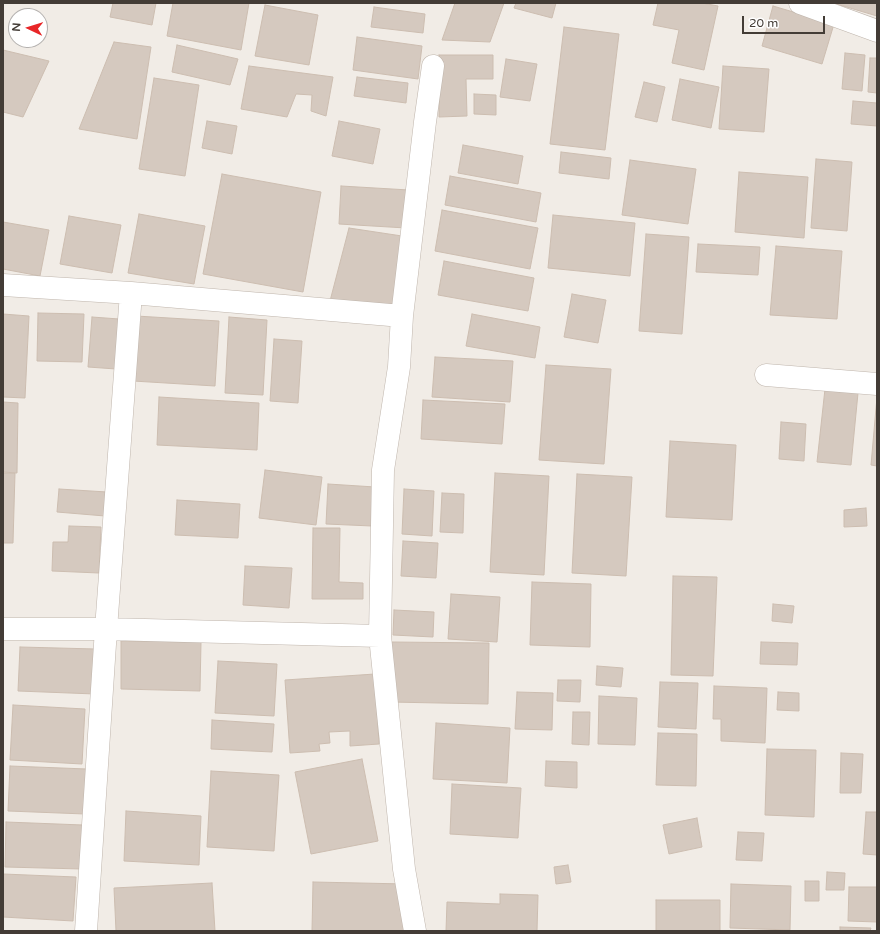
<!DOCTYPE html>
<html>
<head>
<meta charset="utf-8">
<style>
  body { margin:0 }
  #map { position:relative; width:880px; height:934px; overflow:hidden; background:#f1ece6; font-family:"Varela Round",sans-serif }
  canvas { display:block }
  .frame { position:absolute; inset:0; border:4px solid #433c36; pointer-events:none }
  .north { position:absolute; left:8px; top:8px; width:40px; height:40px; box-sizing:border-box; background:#fff; border:1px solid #b4b1af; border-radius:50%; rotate:274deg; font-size:11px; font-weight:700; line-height:16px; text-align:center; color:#433c36 }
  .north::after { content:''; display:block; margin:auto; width:14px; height:18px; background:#e82628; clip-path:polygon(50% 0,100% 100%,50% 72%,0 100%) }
  .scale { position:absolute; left:742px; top:16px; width:83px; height:18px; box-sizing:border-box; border:2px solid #433c36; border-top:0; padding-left:5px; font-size:12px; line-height:14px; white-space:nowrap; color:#433c36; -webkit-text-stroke:3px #fff; paint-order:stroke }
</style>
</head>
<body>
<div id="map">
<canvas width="880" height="934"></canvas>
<div class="frame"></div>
<div class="north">N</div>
<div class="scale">20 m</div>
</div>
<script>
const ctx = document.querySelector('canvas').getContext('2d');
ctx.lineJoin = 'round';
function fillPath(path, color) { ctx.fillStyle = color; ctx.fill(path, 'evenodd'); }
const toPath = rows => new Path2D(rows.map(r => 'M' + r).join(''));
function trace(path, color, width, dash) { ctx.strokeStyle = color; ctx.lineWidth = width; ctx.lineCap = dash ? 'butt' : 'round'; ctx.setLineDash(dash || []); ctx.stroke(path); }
const building = toPath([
  [113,3,156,3,152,25,110,17,113,3],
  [173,3,249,3,241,50,167,36,173,3],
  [455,3,504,3,490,42,442,40,455,3],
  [516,3,556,3,552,18,514,8,516,3],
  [658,3,702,3,718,6,704,70,672,63,679,30,653,25,658,3],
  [833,3,877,3,877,16,833,3],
  [265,5,318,15,309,65,255,56,265,5],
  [773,6,834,24,822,64,762,46,773,6],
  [374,7,425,14,423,33,371,27,374,7],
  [564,27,619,34,605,150,550,144,564,27],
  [357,37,422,46,418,79,353,70,357,37],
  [114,42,151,47,137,139,79,129,114,42],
  [177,45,238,59,230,85,172,72,177,45],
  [3,50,49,61,23,117,3,112,3,50],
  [845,53,865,55,862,91,842,89,845,53],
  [439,55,493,55,493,79,466,79,467,116,439,117,439,55],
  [870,58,877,58,877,93,868,92,870,58],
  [506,59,537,64,530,101,500,97,506,59],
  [249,66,333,77,326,116,311,111,312,95,296,94,287,117,241,109,249,66],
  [723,66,769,69,764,132,719,129,723,66],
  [357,77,408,83,406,103,354,96,357,77],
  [154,78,199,85,185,176,139,169,154,78],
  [680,79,719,87,711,128,672,120,680,79],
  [644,82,665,87,657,122,635,117,644,82],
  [474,94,496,95,496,115,474,114,474,94],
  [853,101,877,103,877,126,851,124,853,101],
  [207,121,237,126,232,154,202,148,207,121],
  [339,121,380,129,373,164,332,156,339,121],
  [463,145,523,156,518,184,458,173,463,145],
  [561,152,611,158,609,179,559,173,561,152],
  [816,159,852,162,847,231,811,228,816,159],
  [630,160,696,169,688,224,622,215,630,160],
  [739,172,808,177,804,238,735,232,739,172],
  [222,174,321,192,303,292,203,274,222,174],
  [450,176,541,193,536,222,445,205,450,176],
  [341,186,409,190,406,228,339,224,341,186],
  [442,210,538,228,530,269,435,251,442,210],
  [139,214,205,226,194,284,128,273,139,214],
  [553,215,635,223,630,276,548,268,553,215],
  [69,216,121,225,112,273,60,264,69,216],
  [3,222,49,230,40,276,3,269,3,222],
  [349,228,402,236,395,308,330,301,349,228],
  [646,234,689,237,682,334,639,331,646,234],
  [698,244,760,247,758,275,696,272,698,244],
  [776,246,842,251,837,319,770,315,776,246],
  [444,261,534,278,528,311,438,295,444,261],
  [572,294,606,300,598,343,564,337,572,294],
  [38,313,84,314,82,362,37,361,38,313],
  [3,314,29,316,25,398,3,397,3,314],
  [472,314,540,327,535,358,466,346,472,314],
  [136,316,219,321,215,386,133,381,136,316],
  [92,317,119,319,116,369,88,367,92,317],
  [229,317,267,320,263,395,225,393,229,317],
  [274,339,302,341,298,403,270,401,274,339],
  [435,357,513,361,510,402,432,397,435,357],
  [546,365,611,369,604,464,539,460,546,365],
  [825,389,858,393,851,465,817,462,825,389],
  [159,397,259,403,257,450,157,445,159,397],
  [877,397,877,466,871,465,877,397],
  [423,400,505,404,502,444,421,439,423,400],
  [3,402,18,403,17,473,3,472,3,402],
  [781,422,806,424,804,461,779,459,781,422],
  [670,441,736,445,732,520,666,517,670,441],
  [265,470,322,477,316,525,259,518,265,470],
  [3,473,15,473,13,543,3,543,3,473],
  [495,473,549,476,544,575,490,572,495,473],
  [577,474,632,477,626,576,572,573,577,474],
  [328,484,375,487,372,526,326,524,328,484],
  [59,489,107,492,105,516,57,512,59,489],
  [404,489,434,491,432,536,402,534,404,489],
  [442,493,464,494,463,533,440,532,442,493],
  [177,500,240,504,238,538,175,535,177,500],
  [866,508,867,526,844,527,844,510,866,508],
  [69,526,101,527,99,573,52,571,53,542,68,542,69,526],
  [313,528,340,528,339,582,363,583,363,599,312,599,313,528],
  [403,541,438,543,436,578,401,576,403,541],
  [245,566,292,568,289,608,243,605,245,566],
  [673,576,717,577,713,676,671,675,673,576],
  [532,582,591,584,590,647,530,645,532,582],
  [451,594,500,597,497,642,448,639,451,594],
  [773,604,794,606,792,623,772,621,773,604],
  [394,610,434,612,433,637,393,635,394,610],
  [121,641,201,642,200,691,121,689,121,641],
  [391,642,489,643,488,704,390,702,391,642],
  [761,642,798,643,797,665,760,664,761,642],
  [20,647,96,649,95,694,18,691,20,647],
  [218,661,277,664,274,716,215,713,218,661],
  [597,666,623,668,621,687,596,685,597,666],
  [375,674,379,744,350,746,350,731,329,732,330,743,319,744,320,751,290,753,285,680,375,674],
  [558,680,581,680,580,702,557,701,558,680],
  [660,682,698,683,696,729,658,727,660,682],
  [714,686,767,688,765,743,721,741,721,719,713,719,714,686],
  [517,692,553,693,552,730,515,729,517,692],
  [778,692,799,693,799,711,777,710,778,692],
  [599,696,637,698,635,745,598,744,599,696],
  [13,705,85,709,82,764,10,760,13,705],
  [573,712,590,712,589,745,572,744,573,712],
  [212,720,274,724,272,752,211,749,212,720],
  [436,723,510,728,507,783,433,779,436,723],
  [658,733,697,734,696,786,656,785,658,733],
  [767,749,816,750,814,817,765,815,767,749],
  [841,753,863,754,861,793,840,793,841,753],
  [362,759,378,841,311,854,295,772,362,759],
  [546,761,577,762,577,788,545,786,546,761],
  [10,766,87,769,85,814,8,811,10,766],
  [211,771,279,775,274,851,207,847,211,771],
  [452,784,521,788,518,838,450,834,452,784],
  [126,811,201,816,199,865,124,861,126,811],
  [866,812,877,812,877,855,863,854,866,812],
  [697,818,702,847,669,854,663,825,697,818],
  [6,822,83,825,82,869,5,867,6,822],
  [738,832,764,833,762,861,736,860,738,832],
  [568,865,571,882,556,884,554,867,568,865],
  [827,872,845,873,844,890,826,890,827,872],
  [3,874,76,877,73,921,3,917,3,874],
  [805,881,819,881,819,901,805,901,805,881],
  [313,882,406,884,404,931,312,931,313,882],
  [212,883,215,931,116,931,114,888,212,883],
  [731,884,791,886,790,930,730,928,731,884],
  [849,887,877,887,877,922,848,921,849,887],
  [500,894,538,895,537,931,446,931,447,902,500,904,500,894],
  [656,900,720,900,720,931,656,931,656,900],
  [840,927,871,928,870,931,840,931,840,927]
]);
fillPath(building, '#d5c9bf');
trace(building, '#ccbdb0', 1);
const minor = toPath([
  [800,3,877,31],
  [3,285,131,293,402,316],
  [766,375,877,384],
  [3,629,106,629,380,636],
  [86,931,106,629,131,293],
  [415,931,404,869,380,636,383,470,399,367,402,316,425,122,433,66]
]);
trace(minor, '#bfb5ac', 23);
trace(minor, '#fff', 22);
</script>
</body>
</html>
